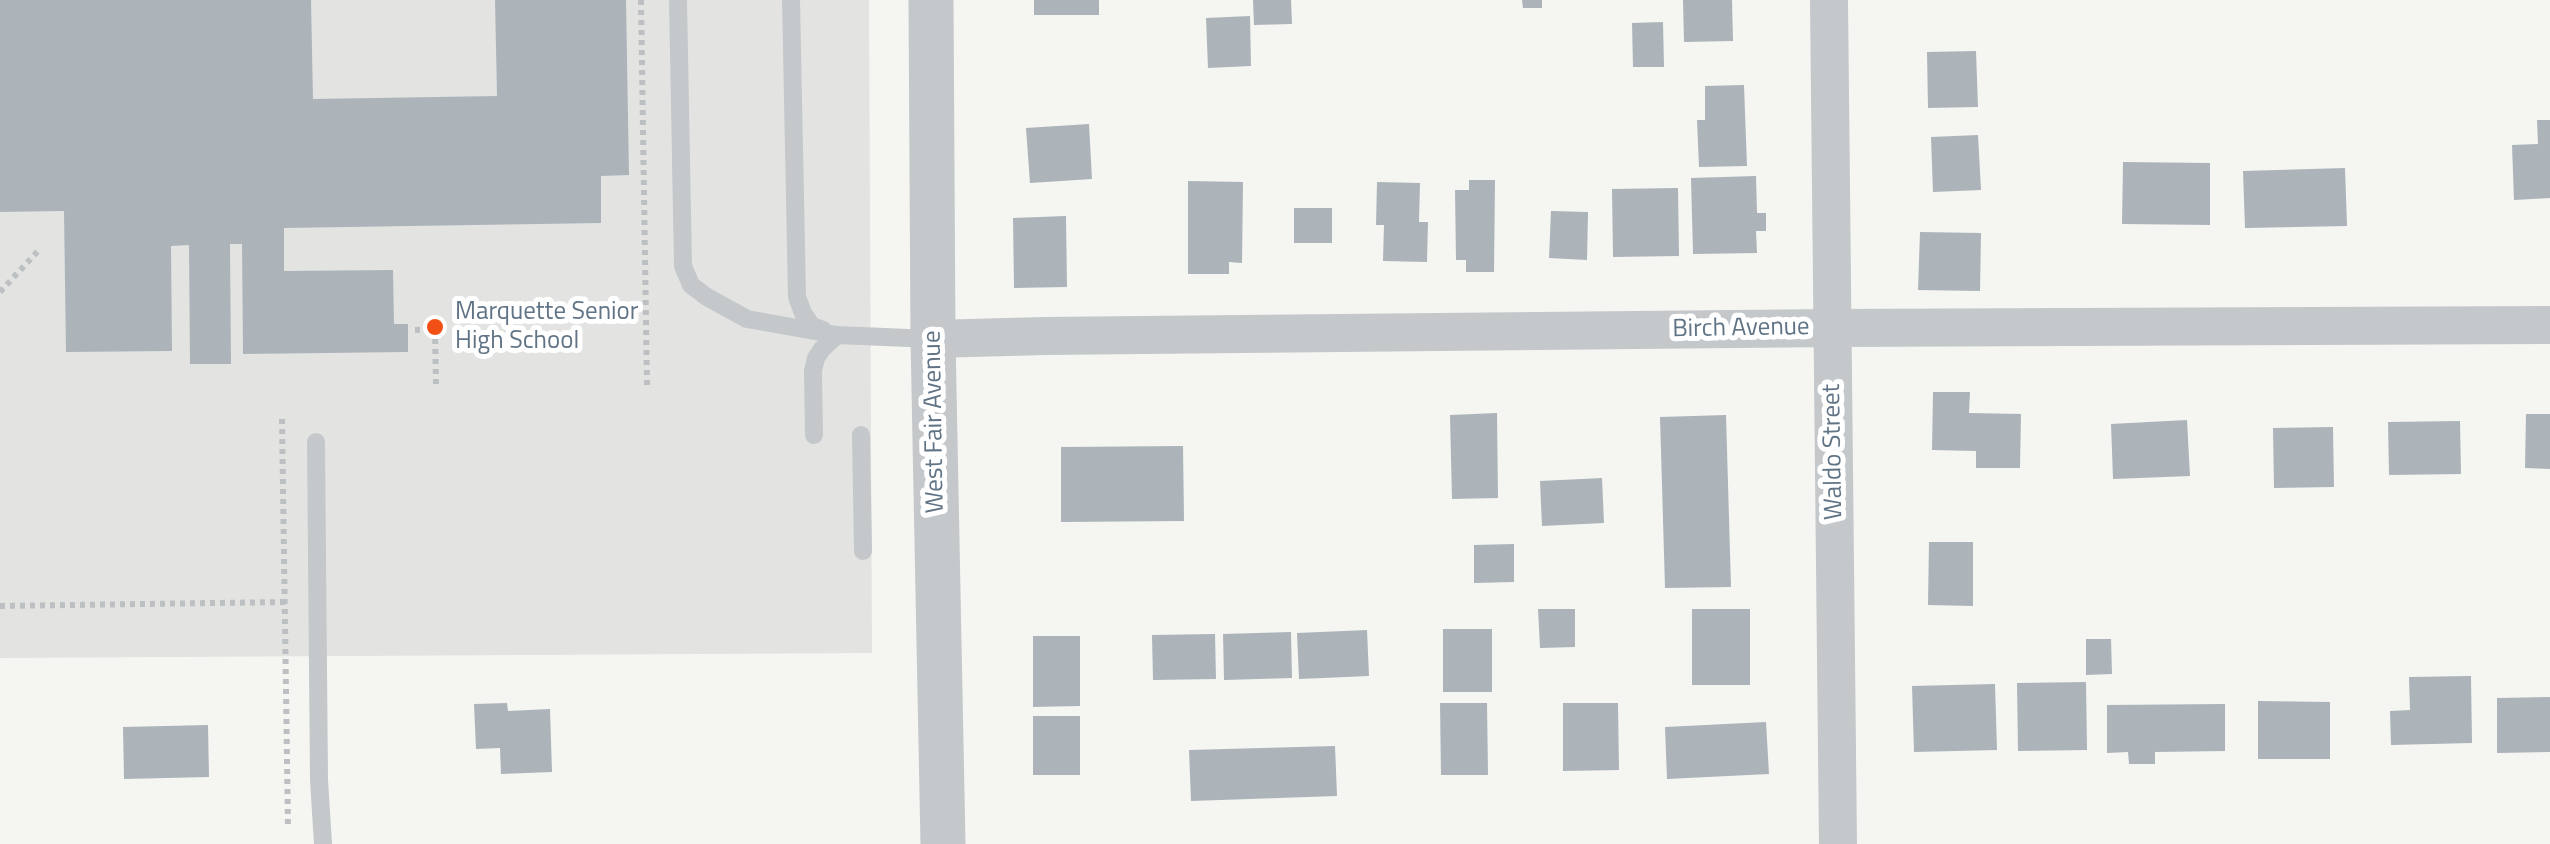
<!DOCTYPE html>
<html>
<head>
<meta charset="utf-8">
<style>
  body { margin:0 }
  canvas { display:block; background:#f5f5f1 }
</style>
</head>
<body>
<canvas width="2550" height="844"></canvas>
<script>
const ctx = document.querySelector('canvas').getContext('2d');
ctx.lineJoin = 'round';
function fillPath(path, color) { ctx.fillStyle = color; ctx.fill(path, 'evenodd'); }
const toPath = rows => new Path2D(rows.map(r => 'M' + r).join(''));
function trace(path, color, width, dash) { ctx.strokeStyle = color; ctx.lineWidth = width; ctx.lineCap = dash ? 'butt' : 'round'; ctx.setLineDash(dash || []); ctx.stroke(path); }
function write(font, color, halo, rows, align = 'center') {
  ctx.font = font + ' "Titillium Web",sans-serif'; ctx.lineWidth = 10; ctx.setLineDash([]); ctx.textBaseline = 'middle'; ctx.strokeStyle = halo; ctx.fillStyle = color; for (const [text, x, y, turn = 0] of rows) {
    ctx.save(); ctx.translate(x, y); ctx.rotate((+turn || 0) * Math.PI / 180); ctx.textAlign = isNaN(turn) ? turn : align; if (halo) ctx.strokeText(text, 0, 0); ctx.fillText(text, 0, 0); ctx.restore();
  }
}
fillPath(toPath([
  [0,0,869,0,872,653,0,658]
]), '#e3e4e2');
fillPath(toPath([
  [0,0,311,0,313,99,497,96,495,0,626,0,629,175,601,176,601,223,284,228,284,271,393,270,394,324,408,324,408,352,243,354,242,244,230,244,231,364,190,364,189,245,171,246,172,351,66,352,64,211,0,212],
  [1034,0,1099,0,1099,15,1034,15],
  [1253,0,1291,0,1292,24,1254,25],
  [1522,0,1542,0,1542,8,1523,8],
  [1683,0,1732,0,1733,41,1684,42],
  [1250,16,1251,66,1208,68,1206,18],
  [1663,22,1664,67,1633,67,1632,23],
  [1976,51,1978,107,1928,108,1927,52],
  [1744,85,1747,166,1699,167,1697,120,1705,120,1705,86],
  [2537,120,2550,120,2550,198,2514,200,2512,145,2538,144],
  [1089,124,1092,179,1030,183,1026,128],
  [1978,135,1981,190,1933,192,1931,137],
  [2123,162,2210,163,2210,225,2122,224],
  [2345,168,2347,226,2245,228,2243,171],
  [1756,176,1757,213,1766,213,1766,231,1756,231,1757,253,1693,254,1691,178],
  [1469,180,1495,180,1494,272,1466,272,1466,260,1456,260,1455,190,1469,190],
  [1188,181,1243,182,1242,263,1229,262,1229,274,1188,274],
  [1377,182,1420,183,1419,222,1428,222,1427,262,1383,261,1384,225,1376,225],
  [1678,188,1679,256,1613,257,1612,189],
  [1294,208,1332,208,1332,243,1294,243],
  [1551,211,1588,212,1587,260,1549,258],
  [1066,216,1067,287,1014,288,1013,218],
  [1920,232,1981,233,1980,291,1918,290],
  [1933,392,1970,392,1969,413,2021,414,2020,468,1976,468,1976,451,1932,450],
  [1497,413,1498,498,1452,499,1450,415],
  [2526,414,2550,414,2550,469,2525,468],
  [1726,415,1731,587,1665,588,1660,417],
  [2187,420,2190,476,2113,479,2111,424],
  [2460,421,2461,474,2389,475,2388,422],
  [2333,427,2334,487,2274,488,2273,428],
  [1183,446,1184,521,1061,522,1061,447],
  [1602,478,1604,523,1542,526,1540,481],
  [1929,542,1973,542,1973,606,1928,605],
  [1514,544,1514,582,1474,583,1474,545],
  [1538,609,1575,609,1575,647,1540,648],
  [1692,609,1750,609,1750,685,1692,685],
  [1443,629,1492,629,1492,692,1443,692],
  [1367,630,1369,676,1299,679,1297,633],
  [1291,632,1292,678,1224,680,1223,634],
  [1215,634,1216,679,1153,680,1152,635],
  [1033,636,1080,636,1080,706,1033,707],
  [2086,639,2111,639,2112,674,2086,675],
  [2471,676,2472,743,2391,745,2390,711,2410,710,2409,677],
  [2086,682,2087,750,2018,751,2017,683],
  [1995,684,1997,750,1914,752,1912,686],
  [2550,697,2550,752,2497,753,2497,698],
  [2258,701,2330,702,2330,759,2258,759],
  [507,703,508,711,550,709,552,772,501,774,500,748,476,749,474,704],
  [1440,703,1487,703,1488,775,1441,775],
  [1563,703,1618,703,1619,770,1563,771],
  [2225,704,2225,751,2155,752,2155,764,2129,764,2128,752,2107,753,2107,705],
  [1033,716,1080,716,1080,775,1033,775],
  [1766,722,1769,774,1667,779,1665,727],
  [208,725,209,777,124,779,123,727],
  [1335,746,1337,796,1191,801,1189,750]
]), '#acb4ba');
trace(toPath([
  [641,0,647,385],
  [0,292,38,251],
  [415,330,435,329,436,386],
  [282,419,288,827],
  [0,606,285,602]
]), '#bdc0c2', 6, [5, 5]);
trace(toPath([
  [678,0,683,266,691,285,707,297,747,319,837,335,932,339],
  [791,0,797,297,803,313,812,326,823,330],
  [814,435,813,371,816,358,822,349,837,335],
  [861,435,863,551],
  [316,442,319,780,323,844]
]), '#c4c8cb', 18);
trace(toPath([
  [1829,0,1838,844],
  [933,339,1045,336,1833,328,2550,325]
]), '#c4c8cb', 38);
trace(toPath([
  [931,0,933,339,943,844]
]), '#c4c8cb', 45);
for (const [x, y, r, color] of [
  [435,327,10,"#f24f14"]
]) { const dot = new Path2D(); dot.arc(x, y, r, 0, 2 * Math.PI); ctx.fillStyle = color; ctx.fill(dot); trace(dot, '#fff', 4); }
write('25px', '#617485', '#fff', [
  ["Marquette Senior",455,313],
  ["High School",455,342]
], 'left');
write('25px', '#617485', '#fff', [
  ["Birch Avenue",1741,329,-1],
  ["West Fair Avenue",935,422,-91],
  ["Waldo Street",1834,452,-91]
]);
</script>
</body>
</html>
